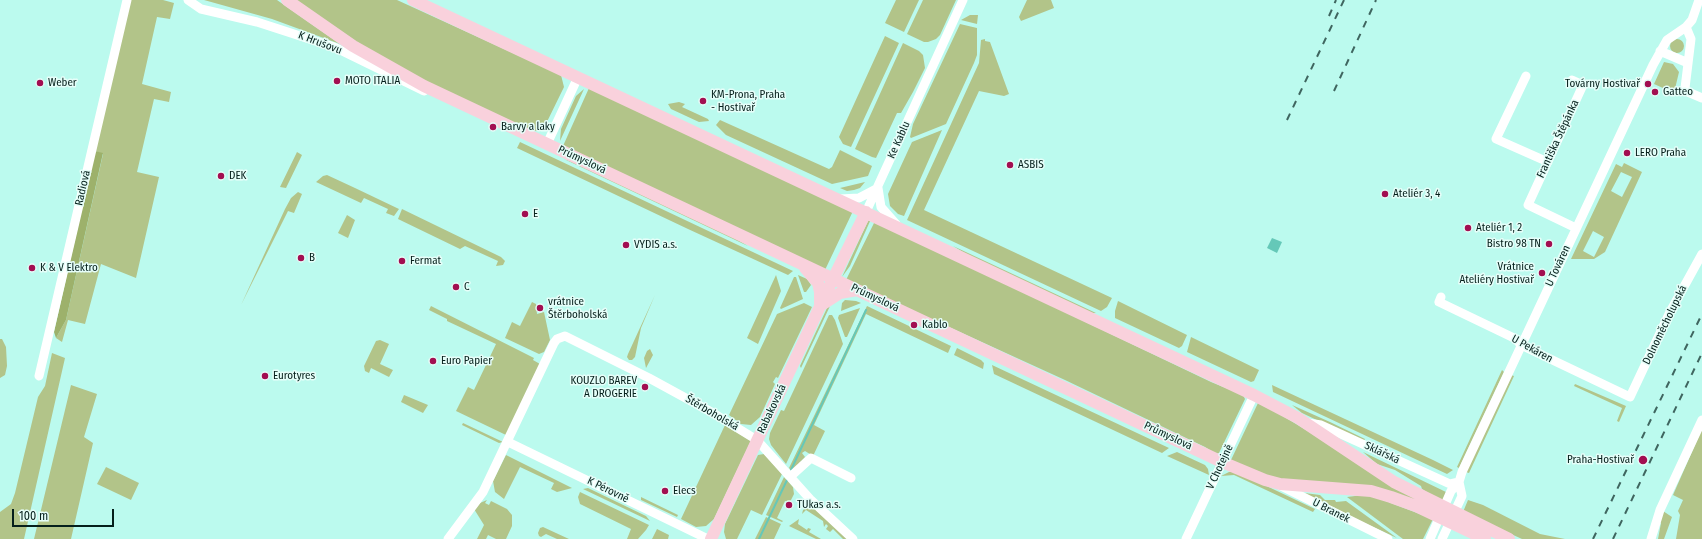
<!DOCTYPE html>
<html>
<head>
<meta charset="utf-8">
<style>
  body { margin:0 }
  #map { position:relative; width:1702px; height:539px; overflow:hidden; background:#bbfaee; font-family:"Fira Sans Condensed",sans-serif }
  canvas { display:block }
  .scale { position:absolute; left:12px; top:509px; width:102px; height:18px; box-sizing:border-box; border:2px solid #051f1b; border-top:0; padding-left:5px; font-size:12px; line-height:14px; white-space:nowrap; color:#051f1b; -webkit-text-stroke:3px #e6fef9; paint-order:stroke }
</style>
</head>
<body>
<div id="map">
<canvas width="1702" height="539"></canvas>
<div class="scale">100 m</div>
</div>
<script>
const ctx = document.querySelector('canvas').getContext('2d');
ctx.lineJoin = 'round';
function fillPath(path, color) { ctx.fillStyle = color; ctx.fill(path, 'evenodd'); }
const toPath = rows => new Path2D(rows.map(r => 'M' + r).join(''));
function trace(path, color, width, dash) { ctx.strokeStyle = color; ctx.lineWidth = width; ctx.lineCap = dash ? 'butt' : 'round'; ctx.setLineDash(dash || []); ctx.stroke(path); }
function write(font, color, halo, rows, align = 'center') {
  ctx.font = font + ' "Fira Sans Condensed",sans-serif'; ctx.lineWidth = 3; ctx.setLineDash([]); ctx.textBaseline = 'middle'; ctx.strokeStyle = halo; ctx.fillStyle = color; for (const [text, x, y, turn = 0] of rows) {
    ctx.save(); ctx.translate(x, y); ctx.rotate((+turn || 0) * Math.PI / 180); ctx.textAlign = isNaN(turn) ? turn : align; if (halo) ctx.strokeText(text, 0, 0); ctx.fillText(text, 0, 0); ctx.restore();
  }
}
fillPath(toPath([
  [130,0,163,0,174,3,170,19,157,17,142,84,171,92,169,102,154,99,137,172,159,177,136,278,101,264,85,324,68,320,62,342,56,338,66,320,103,154,95,151],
  [204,0,277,0,340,44,272,19],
  [295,0,397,0,561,75,564,87,543,130,533,131,432,85,373,53],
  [896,0,919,0,904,32,885,23],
  [923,0,956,0,940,35,936,39,928,42,924,42,907,34],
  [1027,0,1051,0,1054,8,1021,21,1019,17],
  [970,15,978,15,977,24,961,20],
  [960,24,977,28,977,55,974,63,946,124,911,138,910,137,913,124],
  [885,36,899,43,851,147,843,144,839,137],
  '1670 46a7 7 0 1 1 14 0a7 7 0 1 1-14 0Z',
  [985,39,985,41,990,42,1009,94,1004,96,979,91,924,210,1112,298,1107,307,1101,311,907,220,979,63,981,40],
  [903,43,919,51,923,55,925,68,913,92,901,113,897,113,876,158,872,157,855,149],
  [1664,62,1673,64,1679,72,1674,93,1654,84],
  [589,88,853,211,825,270,563,146],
  [584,89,560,141,561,129,576,96],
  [679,102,685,104,682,107,708,119,709,121,699,122,671,109,668,104],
  [720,120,829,169,832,167,840,150,872,166,868,176,832,184,726,135,716,125],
  [942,130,904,216,898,214,890,206,888,194,912,142],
  [520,142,793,271,788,275,688,229,517,148],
  [297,152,302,155,286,188,280,187],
  [564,159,585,166,725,232,748,246],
  [1624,163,1642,172,1605,252,1594,259,1571,259,1616,164,1622,167],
  [1621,172,1632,177,1622,197,1611,191],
  [1593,231,1604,237,1594,257,1583,251],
  [327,175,355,188,399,209,394,216,386,213,388,209,364,198,361,203,316,182,323,176],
  [865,182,860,188,854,190,847,191,840,188],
  [298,192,302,194,294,213,288,211,241,305,285,209,291,198],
  [402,209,501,257,505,261,503,265,496,266,498,261,465,246,460,249,398,219],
  [347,215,355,220,348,238,338,233],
  [871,219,850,266,842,277,868,221],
  [875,221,1211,382,1243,395,1245,399,1219,453,1216,454,1205,447,1065,380,846,280],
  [953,246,1096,313,1091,313,976,260],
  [776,275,781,291,758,344,747,338],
  [798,275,807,279,811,285,806,292,804,292],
  [794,277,796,277,803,299,781,309,780,308],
  [655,295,641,328,635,357,632,360,629,360,627,357,628,354],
  [845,300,856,301,861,303,841,311,842,303],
  [1118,301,1187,335,1182,346,1179,348,1115,318,1115,311],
  [532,302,536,304,537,314,544,312,550,340,544,352,539,354,505,338,512,322,520,326],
  [804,303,812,307,778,378,776,377,773,382,775,384,760,417,751,425,741,424,729,415,777,314],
  [431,306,534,358,533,360,540,364,506,435,456,411,468,387,474,390,496,344,447,321,447,319,429,310],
  [830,306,801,368,800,366,827,308],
  [867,306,951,346,948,353,866,314,814,425,825,431,813,456,805,451,802,453,805,457,792,471,789,468],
  [860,308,847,337,845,337,838,318,839,315],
  [829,315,832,315,835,320,843,344,786,464,771,445,769,439,770,433,781,410,784,411],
  [1191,337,1259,370,1254,381,1251,382,1187,352],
  [0,339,2,339,6,347,7,366,5,375,0,378],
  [380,340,389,344,380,364,393,370,389,377,371,368,369,373,365,371,364,366,376,341],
  [957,348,981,360,984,363,983,369,954,355],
  [650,349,653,355,646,368,644,358,647,351],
  [52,353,65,358,24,539,0,539,0,512,11,504,15,493,38,397,45,386],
  [992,365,1169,448,1162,453,994,374],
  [1502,370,1504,372,1459,468,1457,467],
  [1511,375,1514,376,1469,473,1466,472],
  [1575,384,1626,406,1619,422,1617,421,1622,408,1574,386],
  [71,385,97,394,84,437,93,443,71,539,34,539],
  [1272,385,1433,460,1453,470,1447,474,1273,392],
  [404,395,428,405,423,413,401,402],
  [1258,403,1261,403,1438,509,1413,500,1273,478,1231,460],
  [1292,405,1330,422,1365,439,1363,442,1302,413],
  [463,423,503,442,499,443,462,425],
  [725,425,751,441,714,519,706,526,696,527,681,519],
  [1702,429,1702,539,1676,539,1680,515,1678,511,1683,500,1673,495],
  [1177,452,1205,465,1208,469,1209,475,1167,456],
  [1363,452,1446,492,1442,502,1422,489,1421,486,1395,470,1377,464],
  [764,454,782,474,762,515,751,510,737,539,726,539,724,532,725,524,758,455],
  [506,455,572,488,557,492,551,489,554,483,520,467,504,499,495,492,493,481],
  [106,467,139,483,131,500,97,484],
  [1229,472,1237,472,1315,509,1313,512,1234,475,1221,476],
  [784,477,793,487,794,494,790,502,785,501,777,518,783,521,782,522,766,515],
  [588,488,646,516,650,521,583,489],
  [580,492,649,525,646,530,638,539,627,539,631,529,580,504,578,497],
  [1297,492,1320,495,1325,500,1335,500,1336,502,1346,501,1397,538],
  [1363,495,1375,497,1433,519,1423,539,1403,539,1347,497],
  [641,497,678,515,677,517,641,500],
  [487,500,485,503,489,505,491,501,507,509,512,515,512,526,506,539,496,539,488,535,486,539,477,539,484,525,474,509,480,503],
  [1468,500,1483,505,1540,534,1565,539,1522,539,1463,512],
  [808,507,814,508,848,539,843,539,833,529,830,532,826,529,828,526,826,524,824,527,823,521,806,510,802,514,803,510],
  [1663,511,1672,517,1664,539,1658,539,1661,523,1659,522],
  [766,517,781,524,774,539,755,539],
  [799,519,798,524,807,530,808,528,811,529,809,532,821,539,816,539,789,526],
  [543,527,569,539,557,539,546,534,541,537,539,536,538,533,540,528],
  [657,529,669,535,668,539,652,539]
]), '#b2c489');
fillPath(toPath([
  [95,151,103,153,66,320,56,338,54,332]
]), '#9db16b');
fillPath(toPath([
  [1272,238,1282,242,1277,253,1267,248]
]), '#65c8b8');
trace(toPath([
  [791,470,866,310],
  [759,539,787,480]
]), '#65c8b8', 2);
trace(toPath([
  [188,0,201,9,257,22,334,47,424,91],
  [1686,27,1691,39,1685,88,1688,92,1702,98],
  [1660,51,1688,63],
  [1526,76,1496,139,1548,162],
  [1572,80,1583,85,1528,205,1576,228],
  [547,144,578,77],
  [878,188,881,207,896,224],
  [840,199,859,198,878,188],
  [866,212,963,0],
  [1441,297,1439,302,1516,339,1521,345,1630,397,1670,312,1702,254],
  [39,376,127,0],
  [1308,423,1321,425,1450,484,1459,482],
  [508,442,708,539],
  [790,477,811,458,851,478],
  [1281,486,1388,539],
  [448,539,483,492,554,343,557,339,565,336,649,378,713,413,757,440,810,499,853,539],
  [1186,539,1254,395],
  [1430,539,1451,491,1459,482,1462,472,1653,65,1667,40,1686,27,1692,20,1699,0],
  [1442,539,1462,496,1459,482],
  [1651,539,1660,510,1702,420]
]), '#fff', 9);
trace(toPath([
  [287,0,353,46,424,86,1222,462,1265,480,1280,484,1371,491,1391,497,1416,506,1485,539],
  [413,0,1254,395,1298,418,1394,482,1509,539],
  [805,268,818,283,820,292,820,304],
  [823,304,840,293,857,290],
  [711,539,830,285,866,212]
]), '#f9d1dc', 12);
trace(toPath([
  [1329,16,1336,0],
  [1334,91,1376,0],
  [1287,120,1344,0],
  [1593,539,1702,314],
  [1613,539,1702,353]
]), '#3f655f', 2, [7, 7]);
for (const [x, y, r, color] of [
  [337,81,4,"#a20e51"],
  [40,83,4,"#a20e51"],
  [1648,84,4,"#a20e51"],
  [1655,92,4,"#a20e51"],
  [703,101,4,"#a20e51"],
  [493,127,4,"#a20e51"],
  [1627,153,4,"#a20e51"],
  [1010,165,4,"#a20e51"],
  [221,176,4,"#a20e51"],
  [1385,194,4,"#a20e51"],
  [525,214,4,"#a20e51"],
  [1468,228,4,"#a20e51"],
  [1549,244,4,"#a20e51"],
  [626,245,4,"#a20e51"],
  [301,258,4,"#a20e51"],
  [402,261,4,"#a20e51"],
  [32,268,4,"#a20e51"],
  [1542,273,4,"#a20e51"],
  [456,287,4,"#a20e51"],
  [540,308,4,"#a20e51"],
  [914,325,4,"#a20e51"],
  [433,361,4,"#a20e51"],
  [265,376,4,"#a20e51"],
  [645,387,4,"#a20e51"],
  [1643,460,5,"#a20e51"],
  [665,491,4,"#a20e51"],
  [789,505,4,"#a20e51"]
]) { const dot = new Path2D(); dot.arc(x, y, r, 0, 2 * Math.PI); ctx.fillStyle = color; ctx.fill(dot); trace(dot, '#e6fef9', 1.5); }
write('11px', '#051f1b', '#e6fef9', [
  ["K Hrušovu",320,43,21],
  ["Františka Štěpánka",1558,139,-65],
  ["Ke Kablu",899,140,-66],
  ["Průmyslová",582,160,25],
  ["Radiová",83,188,-77],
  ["U Továren",1558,266,-65],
  ["Průmyslová",875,298,25],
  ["Dolnoměcholupská",1665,325,-64],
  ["U Pekáren",1532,349,29],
  ["Rabakovská",772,409,-65],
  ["Štěrboholská",712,413,30],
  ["Průmyslová",1168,436,25],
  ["Sklářská",1382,453,25],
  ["V Chotejně",1220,467,-65],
  ["K Pérovně",608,490,26],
  ["U Branek",1331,511,27]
]);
write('11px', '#051f1b', '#e6fef9', [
  ["MOTO ITALIA",345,81],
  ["Weber",48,83],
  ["Továrny Hostivař",1640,84,"right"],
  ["Gatteo",1663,92],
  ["KM-Prona, Praha",711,95],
  ["- Hostivař",711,108],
  ["Barvy a laky",501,127],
  ["LERO Praha",1635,153],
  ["ASBIS",1018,165],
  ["DEK",229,176],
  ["Ateliér 3, 4",1393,194],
  ["E",533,214],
  ["Ateliér 1, 2",1476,228],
  ["Bistro 98 TN",1541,244,"right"],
  ["VYDIS a.s.",634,245],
  ["B",309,258],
  ["Fermat",410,261],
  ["Vrátnice",1534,267,"right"],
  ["Ateliéry Hostivař",1534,280,"right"],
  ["K & V Elektro",40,268],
  ["C",464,287],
  ["vrátnice",548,302],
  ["Štěrboholská",548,315],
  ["Kablo",922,325],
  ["Euro Papier",441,361],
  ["Eurotyres",273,376],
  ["KOUZLO BAREV",637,381,"right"],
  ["A DROGERIE",637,394,"right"],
  ["Praha-Hostivař",1634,460,"right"],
  ["Elecs",673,491],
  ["TUkas a.s.",797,505]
], 'left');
</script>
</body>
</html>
